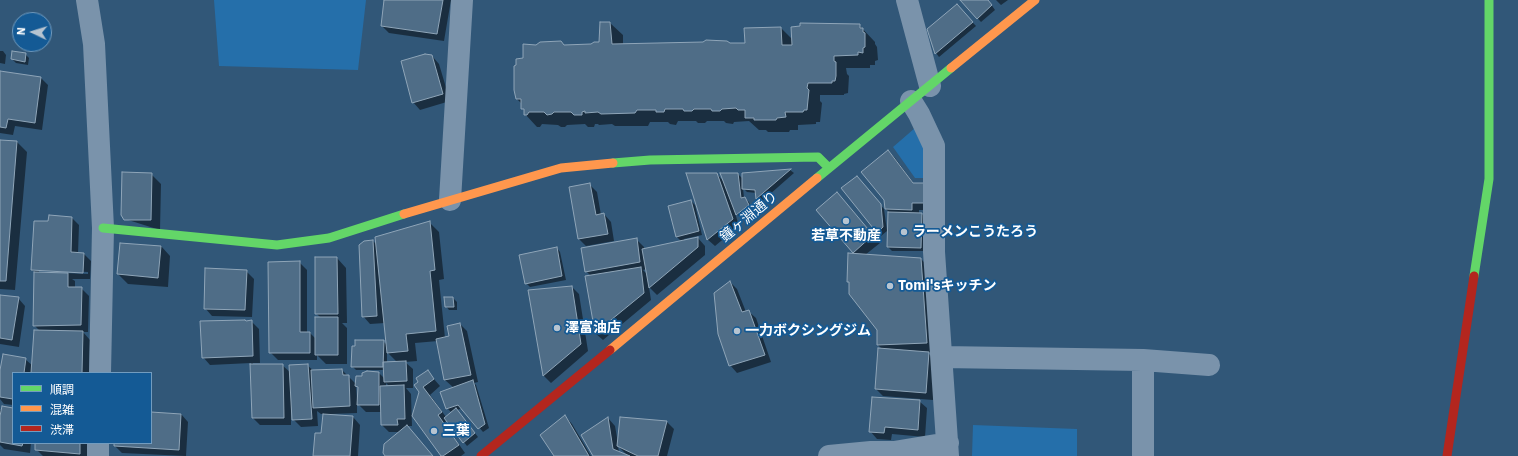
<!DOCTYPE html>
<html>
<head>
<meta charset="utf-8">
<style>
  body { margin:0 }
  #map { position:relative; width:1518px; height:456px; overflow:hidden; background:#315778; font-family:"IBM Plex Sans","Noto Sans JP",sans-serif }
  canvas { display:block }
  .legend { position:absolute; left:12px; top:372px; width:140px; height:72px; box-sizing:border-box; background:#145a95; border:1px solid #729cbf; margin:0; padding:5px 7px; list-style:none; font-size:12px; color:#fff }
  .legend li { display:flex; align-items:center; gap:8px; height:20px }
  .legend b { width:20px; border:1px solid #729cbf }
  .north { position:absolute; left:12px; top:12px; width:40px; height:40px; box-sizing:border-box; background:#145a95; border:1px solid #729cbf; border-radius:50%; rotate:274deg; font-size:11px; font-weight:700; line-height:16px; text-align:center; color:#fff }
  .north::after { content:''; display:block; margin:auto; width:14px; height:18px; background:#b7c4d0; clip-path:polygon(50% 0,100% 100%,50% 72%,0 100%) }
</style>
</head>
<body>
<div id="map">
<canvas width="1518" height="456"></canvas>
<ul class="legend">
<li><b style="height:5px;background:#63d668"></b>順調</li>
<li><b style="height:5px;background:#ff974d"></b>混雑</li>
<li><b style="height:5px;background:#b3261e"></b>渋滞</li>
</ul>
<div class="north">N</div>
</div>
<script>
const ctx = document.querySelector('canvas').getContext('2d');
ctx.lineJoin = 'round';
function fillPath(path, color) { ctx.fillStyle = color; ctx.fill(path, 'evenodd'); }
const toPath = rows => new Path2D(rows.map(r => 'M' + r).join(''));
function trace(path, color, width, dash) { ctx.strokeStyle = color; ctx.lineWidth = width; ctx.lineCap = dash ? 'butt' : 'round'; ctx.setLineDash(dash || []); ctx.stroke(path); }
function write(font, color, halo, rows, align = 'center') {
  ctx.font = font + ' "IBM Plex Sans","Noto Sans JP",sans-serif'; ctx.lineWidth = 3.5; ctx.setLineDash([]); ctx.textBaseline = 'middle'; ctx.strokeStyle = halo; ctx.fillStyle = color; for (const [text, x, y, turn = 0] of rows) {
    ctx.save(); ctx.translate(x, y); ctx.rotate((+turn || 0) * Math.PI / 180); ctx.textAlign = isNaN(turn) ? turn : align; if (halo) ctx.strokeText(text, 0, 0); ctx.fillText(text, 0, 0); ctx.restore();
  }
}
fillPath(toPath([
  [214,0,366,0,358,70,219,66],
  [915,128,925,148,925,178,915,178,893,147],
  [973,425,1077,429,1077,456,972,456]
]), '#256faa');
fillPath(toPath([
  [385,0,451,0,444,41,389,33,382,26],
  [961,0,988,0,995,10,981,22],
  [996,0,1008,0,1001,5],
  [960,9,976,26,939,57,936,53],
  [610,23,623,35,623,44,746,44,781,28,793,40,859,25,875,42,875,44,877,47,878,60,875,61,875,65,870,65,870,68,846,68,847,74,849,76,848,93,844,94,844,95,820,95,820,101,822,103,820,122,816,122,816,124,798,125,798,130,790,130,789,132,768,132,766,130,759,130,749,121,734,122,733,124,726,123,724,121,707,121,705,123,698,123,696,121,678,121,676,125,670,124,668,122,650,122,648,126,615,126,612,124,599,125,598,124,595,124,594,127,588,127,585,124,567,125,565,127,561,127,558,125,542,124,540,127,537,127,525,114,522,104,517,99,564,46,591,45,600,43],
  [0,51,3,51,6,55,5,64,0,63],
  [25,54,29,58,28,65,16,63,12,59],
  [432,56,439,64,450,101,420,110,413,102],
  [0,72,41,78,48,85,42,130,15,126,13,135,0,133],
  [0,141,17,142,27,152,15,290,0,289],
  [888,151,895,158,914,184,931,210,919,210,919,214,922,214,925,218,925,251,892,251,888,247,889,212,886,209],
  [790,170,794,173,761,202,757,198,757,193,747,192,743,188,744,198,749,202,752,209,741,218,735,213,739,226,715,246,707,239,717,174,724,182,738,174,743,179,743,174],
  [151,174,161,184,160,230,125,219],
  [860,181,884,209,887,231,881,236,843,189],
  [589,184,597,192,601,215,604,214,611,222,614,241,586,246,579,239],
  [691,201,695,205,702,235,684,239,685,241,698,238,705,246,705,255,657,295,649,287,651,300,603,340,595,333,587,276,591,276,586,271,636,239,644,247,644,250,682,242,676,236],
  [647,269,648,275,643,270],
  [844,201,880,243,865,255,921,259,930,268,936,353,928,353,936,361,933,400,883,396,876,389,883,350,878,345,878,330,848,281,856,255,853,252],
  [72,218,79,225,78,254,84,254,91,261,90,279,72,279,75,281,75,288,81,288,89,296,88,332,83,332,90,340,89,373,13,373,13,405,4,404,0,399,0,377,25,359,33,366,40,331,34,325,35,272,32,270,49,222],
  [39,270,88,272,88,274,39,272],
  [429,222,439,232,444,279,439,280,445,338,450,337,460,324,467,331,478,382,474,383,476,385,489,428,483,432,463,408,457,410,478,437,467,446,447,420,444,423,465,453,461,456,442,456,413,416,427,371,440,386,430,395,446,417,452,413,447,408,454,388,445,380,438,341,415,343,417,361,405,362,413,369,413,388,406,388,411,394,412,426,406,426,433,456,386,456,400,432,389,432,382,425,381,412,366,412,357,403,357,413,331,414,331,415,353,417,360,425,358,456,314,456,322,434,324,414,321,414,317,411,318,426,301,427,293,419,293,406,291,407,291,425,260,425,253,418,251,363,210,365,203,357,252,322,259,329,260,363,253,363,253,365,282,365,291,373,307,365,314,371,342,370,356,384,363,377,379,373,385,379,385,370,356,370,352,366,383,341,387,345,385,323,370,324,363,316,373,241,377,245],
  [387,352,397,362,387,363],
  [386,383,390,387,386,387],
  [356,386,359,388,358,400,357,400],
  [121,244,161,246,170,256,168,287,128,284,118,274],
  [557,248,560,252,566,280,530,287,526,283],
  [337,258,346,268,347,323,342,323,347,328,347,364,326,364,317,355,317,360,278,360,270,352,299,262,307,270,307,333,310,333,316,339,321,318,316,313],
  [246,271,254,279,252,317,212,316,205,308],
  [730,282,737,289,746,312,748,311,756,318,771,362,737,373,730,365],
  [572,287,579,294,588,351,551,383,544,376,529,291],
  [0,296,18,298,25,306,19,347,0,344],
  [453,298,457,302,457,310,449,310,446,306],
  [919,401,927,408,925,437,892,434,891,440,877,439,870,431],
  [13,409,13,443,31,443,30,453,4,449,0,445,0,410,2,411],
  [151,413,181,414,188,422,186,456,122,453,115,446,115,443,151,443],
  [565,416,572,424,591,456,555,456],
  [608,418,615,426,618,443,667,422,674,429,667,456,628,456,618,446,619,452,627,456,594,456,583,436],
  [36,443,88,443,87,456,43,456,36,449]
]), '#0007');
const building = toPath([
  [384,0,443,0,437,34,381,26,384,0],
  [960,0,988,0,992,5,977,19,960,0],
  [957,4,973,22,935,54,927,29,957,4],
  [600,22,610,22,612,44,703,42,706,40,727,41,730,43,745,43,744,28,781,27,782,45,792,45,791,27,800,26,800,23,860,24,860,28,863,28,863,32,865,33,865,47,863,48,863,53,858,52,858,55,834,56,834,61,836,62,836,76,835,81,832,81,832,83,808,83,807,88,809,90,807,110,804,110,803,112,785,112,786,117,777,118,776,120,754,120,754,118,745,118,745,110,738,110,736,108,722,109,720,111,712,111,711,109,694,109,692,111,684,111,683,109,665,109,664,112,656,112,656,110,637,110,635,113,601,114,598,112,585,113,585,111,582,112,582,115,574,115,571,112,554,112,552,114,547,115,544,112,529,112,527,115,524,115,524,109,521,109,521,99,516,99,514,90,514,66,516,65,516,59,523,58,523,44,536,45,540,42,561,41,564,45,591,44,594,42,599,42,600,22],
  [12,51,26,53,25,62,11,59,12,51],
  [425,54,432,55,443,94,412,103,401,61,425,54],
  [0,71,41,77,35,123,8,119,6,128,0,127,0,71],
  [0,140,17,141,6,281,0,281,0,140],
  [888,150,913,183,925,183,924,203,912,203,912,210,885,209,884,200,861,172,888,150],
  [791,169,756,199,755,190,742,189,742,173,791,169],
  [122,172,152,173,151,220,124,220,121,215,122,172],
  [686,173,717,173,733,219,707,240,686,173],
  [720,173,738,173,741,198,745,197,749,205,736,215,720,173],
  [857,176,881,204,883,227,877,233,841,188,857,176],
  [590,183,596,215,604,213,608,234,578,239,569,187,590,183],
  [837,192,873,235,853,253,816,210,837,192],
  [691,200,699,231,676,237,668,206,691,200],
  [888,212,922,213,921,248,887,247,888,212],
  [49,215,72,217,71,252,84,253,83,273,31,270,34,221,48,221,49,215],
  [430,221,435,270,430,271,436,331,406,334,408,351,387,353,375,237,430,221],
  [698,237,698,247,649,288,642,249,698,237],
  [637,238,640,262,585,272,581,248,637,238],
  [373,240,377,316,362,317,359,245,364,241,373,240],
  [120,243,161,246,158,278,117,274,120,243],
  [557,247,562,276,525,284,519,255,557,247],
  [848,253,921,258,927,343,877,345,877,330,849,294,849,282,847,282,848,253],
  [315,257,337,257,338,314,315,314,315,257],
  [300,261,300,332,310,332,310,353,269,353,268,262,300,261],
  [641,267,644,293,595,333,585,276,641,267],
  [205,268,247,270,245,310,204,309,205,268],
  [34,272,68,273,68,287,82,287,81,325,33,326,34,272],
  [730,281,742,312,749,310,765,355,729,366,718,334,714,293,730,281],
  [572,286,581,344,543,376,528,290,572,286],
  [0,295,19,297,12,340,0,338,0,295],
  [444,297,453,297,454,307,445,307,444,297],
  [315,317,338,317,338,355,315,355,315,317],
  [245,320,246,321,252,320,253,356,202,358,200,321,245,320],
  [460,323,471,375,444,380,436,339,449,336,447,326,460,323],
  [34,330,83,331,82,373,31,373,34,330],
  [355,340,384,340,383,367,351,367,352,346,355,346,355,340],
  [878,348,929,352,926,393,875,389,878,348],
  [3,354,26,358,24,373,13,373,13,399,0,397,0,370,3,354],
  [406,361,407,381,384,382,383,362,406,361],
  [250,364,283,364,284,418,252,418,250,364],
  [308,364,312,419,292,420,289,365,308,364],
  [342,369,343,375,349,375,350,406,313,408,311,370,342,369],
  [428,370,434,379,423,387,442,412,438,415,459,445,443,456,441,456,412,416,419,392,414,385,418,382,416,378,428,370],
  [367,371,379,372,379,405,357,405,358,387,355,386,356,376,362,376,362,373,367,371],
  [473,380,485,424,478,429,458,405,446,409,440,392,473,380],
  [404,385,405,419,397,419,398,425,381,425,380,386,404,385],
  [872,397,920,400,918,430,885,427,884,433,869,432,872,397],
  [2,406,13,408,13,443,23,443,22,446,0,442,0,416,2,406],
  [456,408,475,433,463,443,444,418,456,408],
  [151,412,181,414,179,450,114,446,114,443,151,443,151,412],
  [323,414,353,416,350,456,313,456,315,433,321,433,323,414],
  [565,415,589,456,554,456,540,435,565,415],
  [608,417,613,449,630,456,593,456,581,435,608,417],
  [620,417,667,421,658,456,638,456,617,446,620,417],
  [407,425,433,456,385,456,383,453,384,444,407,425],
  [35,443,80,443,80,454,35,450,35,443]
]);
fillPath(building, '#4f6d87');
trace(building, '#8fa5b8', 1);
trace(toPath([
  [87,0,94,44,103,228,100,373],
  [907,0,930,86],
  [911,101,919,114,934,146,934,252,948,456],
  [450,200,462,0],
  [942,357,1143,360,1209,365],
  [98,456,98,443],
  [829,456,871,452,894,452,948,443],
  [1143,456,1143,360]
]), '#7a93ab', 22);
trace(toPath([
  [613,163,650,160,818,157,829,168],
  [817,178,951,68],
  [103,228,277,245,329,238,404,214],
  [1474,276,1489,179,1489,0]
]), '#63d668', 9);
trace(toPath([
  [951,68,1035,0],
  [404,214,561,168,613,163],
  [610,350,817,178]
]), '#ff974d', 9);
trace(toPath([
  [481,456,610,350],
  [1447,456,1474,276]
]), '#b3261e', 9);
for (const [x, y, r, color] of [
  [846,221,4,"#b7c4d0"],
  [904,232,4,"#b7c4d0"],
  [890,286,4,"#b7c4d0"],
  [557,328,4,"#b7c4d0"],
  [737,331,4,"#b7c4d0"],
  [434,431,4,"#b7c4d0"]
]) { const dot = new Path2D(); dot.arc(x, y, r, 0, 2 * Math.PI); ctx.fillStyle = color; ctx.fill(dot); trace(dot, '#145a95', 1.5); }
write('14px', '#fff', '#145a95', [
  ["鐘ヶ淵通り",749,217,-40]
]);
write('bold 14px', '#fff', '#145a95', [
  ["ラーメンこうたろう",912,232],
  ["若草不動産",846,236,"center"],
  ["Tomi'sキッチン",898,286],
  ["澤富油店",565,328],
  ["一力ボクシングジム",745,331],
  ["三葉",442,431]
], 'left');
</script>
</body>
</html>
